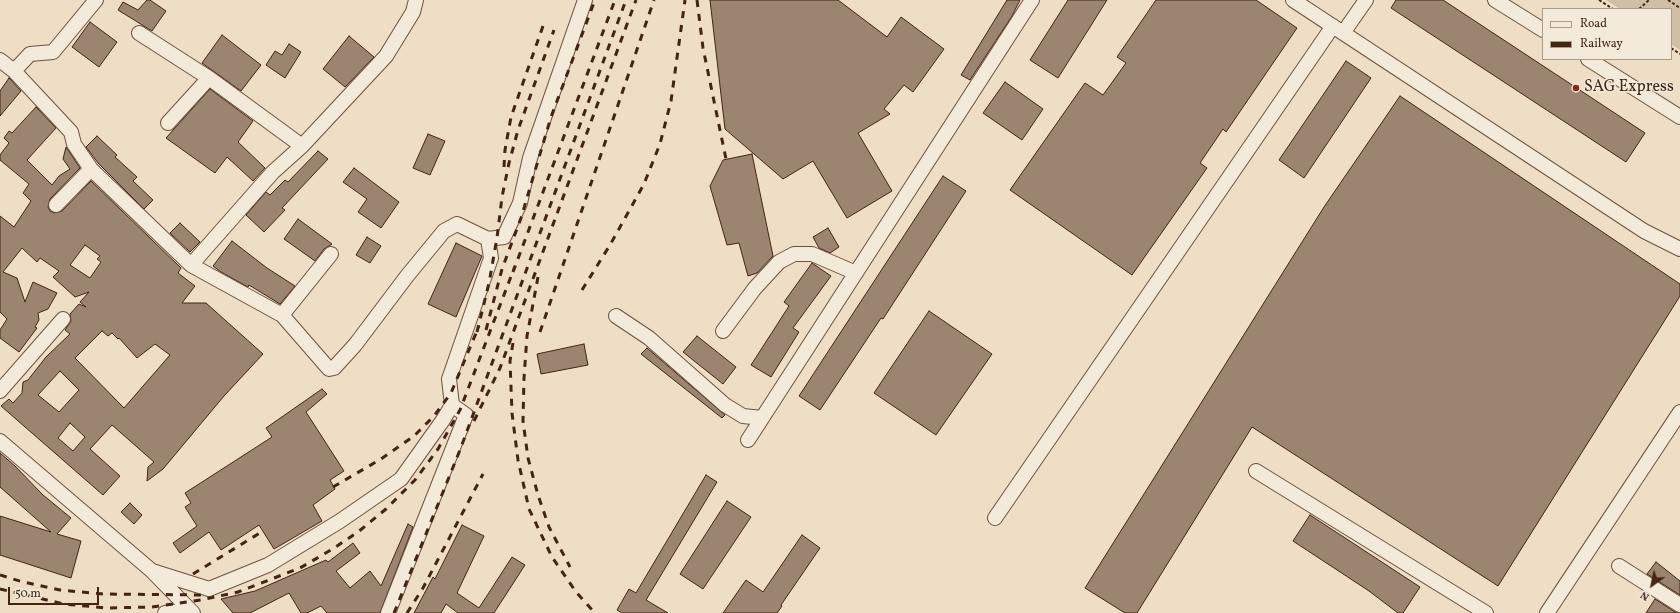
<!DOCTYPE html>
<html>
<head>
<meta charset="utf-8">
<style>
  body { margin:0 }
  #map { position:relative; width:1680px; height:613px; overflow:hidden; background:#eddec5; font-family:Vollkorn,serif }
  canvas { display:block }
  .legend { position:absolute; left:1542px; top:8px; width:130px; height:52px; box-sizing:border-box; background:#f3ead9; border:1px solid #ad9b8b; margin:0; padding:5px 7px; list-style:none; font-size:12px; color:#432415 }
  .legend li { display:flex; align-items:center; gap:8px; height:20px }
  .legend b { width:20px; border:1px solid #ad9b8b }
  .north { position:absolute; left:1632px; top:565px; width:40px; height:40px; -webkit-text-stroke:3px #f3ead9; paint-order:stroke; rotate:213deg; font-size:11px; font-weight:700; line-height:16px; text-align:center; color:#432415 }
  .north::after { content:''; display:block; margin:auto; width:14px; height:18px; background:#432415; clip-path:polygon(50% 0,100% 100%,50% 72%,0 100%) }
  .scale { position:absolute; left:8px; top:587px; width:91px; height:18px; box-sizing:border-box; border:2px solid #432415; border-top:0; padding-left:5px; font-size:12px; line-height:14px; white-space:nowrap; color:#432415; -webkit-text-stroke:3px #f3ead9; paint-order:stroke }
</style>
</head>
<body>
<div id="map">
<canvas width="1680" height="613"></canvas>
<ul class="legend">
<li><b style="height:5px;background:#f3ead9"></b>Road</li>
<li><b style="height:5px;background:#432415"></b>Railway</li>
</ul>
<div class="north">N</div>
<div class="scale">50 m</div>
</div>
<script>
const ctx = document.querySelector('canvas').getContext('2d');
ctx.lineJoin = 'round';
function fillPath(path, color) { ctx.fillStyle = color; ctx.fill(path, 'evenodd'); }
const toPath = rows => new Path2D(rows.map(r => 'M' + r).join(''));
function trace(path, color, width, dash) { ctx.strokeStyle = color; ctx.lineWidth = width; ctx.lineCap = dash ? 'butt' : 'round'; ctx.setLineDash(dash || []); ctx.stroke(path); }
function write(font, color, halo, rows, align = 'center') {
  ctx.font = font + ' Vollkorn,serif'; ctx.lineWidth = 3; ctx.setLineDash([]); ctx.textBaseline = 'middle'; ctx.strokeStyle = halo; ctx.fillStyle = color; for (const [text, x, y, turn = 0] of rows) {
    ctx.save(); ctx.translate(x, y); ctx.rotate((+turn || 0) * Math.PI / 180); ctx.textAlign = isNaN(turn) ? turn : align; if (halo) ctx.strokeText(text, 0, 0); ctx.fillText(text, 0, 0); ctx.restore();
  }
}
fillPath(toPath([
  [1606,0,1680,0,1680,50,1671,44,1671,9,1620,9]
]), '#d0bea7');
const building = toPath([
  [147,0,150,0,166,11,152,31,118,10,123,2,138,10,147,0],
  [710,0,838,0,887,37,901,17,944,49,913,92,904,85,884,109,890,114,858,133,892,191,847,218,813,161,783,179,725,129,710,0],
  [1007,0,1020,0,1012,16,970,80,961,75,1007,0],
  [1068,0,1107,0,1058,78,1030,60,1068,0],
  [1156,0,1256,0,1297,28,1226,132,1223,129,1200,163,1207,168,1132,275,1010,190,1085,83,1103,95,1126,63,1117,57,1156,0],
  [1396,0,1443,0,1645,133,1626,162,1391,8,1396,0],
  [90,22,117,42,99,67,72,47,90,22],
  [222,35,261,65,241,91,202,63,222,35],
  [349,36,374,57,345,87,323,69,349,36],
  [289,44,301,52,285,78,266,65,275,51,282,55,289,44],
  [1346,61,1371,78,1304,178,1279,160,1346,61],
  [9,78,21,91,0,116,0,91,9,78],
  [1005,82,1043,109,1022,140,983,113,1005,82],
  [210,89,253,121,238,142,265,168,253,181,227,157,215,173,166,138,210,89],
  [1400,96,1680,284,1680,296,1498,586,1252,427,1137,613,1125,613,1085,588,1324,207,1400,96],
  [36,107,56,128,27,160,52,185,59,176,70,169,63,159,66,147,80,168,50,199,48,207,50,211,54,213,62,211,91,181,181,268,178,273,195,286,182,303,206,303,263,354,224,396,163,469,147,481,148,467,154,462,112,425,90,449,120,476,103,495,1,406,9,399,13,403,22,393,23,382,28,380,46,357,70,334,65,330,71,321,70,314,79,304,86,307,80,302,89,292,75,297,53,277,59,271,40,258,37,262,22,248,3,272,17,278,25,302,33,282,57,293,48,309,38,313,39,320,35,327,37,328,19,352,0,338,0,330,7,319,0,312,0,216,14,227,31,201,23,193,29,184,0,160,0,155,9,143,4,138,9,131,12,133,36,107],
  [85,245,100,256,97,259,101,262,90,278,70,265,85,245],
  [102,331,108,336,112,333,118,339,119,338,137,358,155,344,170,355,124,408,75,358,102,331],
  [60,371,79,390,59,412,38,395,60,371],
  [70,423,85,437,73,451,58,438,70,423],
  [428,134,445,141,430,175,413,168,428,134],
  [97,136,117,155,115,157,137,177,133,181,153,200,144,209,98,163,86,147,97,136],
  [318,151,328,159,282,208,285,210,264,232,246,215,266,192,270,195,285,180,288,182,318,151],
  [752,154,773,256,757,273,748,276,739,243,727,245,710,186,723,160,752,154],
  [354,168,399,202,381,228,358,212,367,199,343,182,354,168],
  [943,176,966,191,883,319,881,318,820,410,799,396,943,176],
  [298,219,332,244,324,249,315,261,284,239,298,219],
  [180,223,200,242,190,252,170,233,180,223],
  [828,228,839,247,830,253,819,248,813,237,828,228],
  [367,237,381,246,370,263,356,255,367,237],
  [232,241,267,268,295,286,280,304,249,285,248,287,221,272,213,266,232,241],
  [456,243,482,256,456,317,428,304,456,243],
  [812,263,831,276,793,328,799,332,771,377,751,365,789,306,784,302,812,263],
  [929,311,992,354,936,435,874,393,929,311],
  [697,336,736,367,723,384,683,352,697,336],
  [584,344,588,365,541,374,537,354,584,344],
  [647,348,725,415,722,418,641,354,647,348],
  [322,389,327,394,306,412,344,471,330,480,335,489,313,505,322,521,274,549,259,525,221,550,209,532,180,553,173,543,197,526,185,507,191,503,185,493,272,437,266,428,322,389],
  [0,453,15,466,43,495,71,518,57,534,81,541,71,578,0,555,0,516,51,532,0,487,0,453],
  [706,475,717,482,646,600,668,613,622,613,617,610,629,589,636,593,706,475],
  [727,501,751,517,703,589,680,574,727,501],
  [130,503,142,515,134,524,121,512,130,503],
  [1310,515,1420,587,1403,613,1398,613,1369,591,1293,541,1310,515],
  [408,524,413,527,380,613,327,613,321,606,307,613,301,613,289,593,250,613,233,613,221,599,255,591,326,560,328,562,353,543,360,553,336,571,350,588,370,571,381,586,408,524],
  [462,525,484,536,457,593,479,608,512,557,525,565,494,613,458,613,446,604,441,613,414,613,433,577,435,579,462,525],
  [802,535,820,548,781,605,782,606,777,613,723,613,746,580,763,592,802,535],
  [1656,562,1680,581,1680,595,1647,574,1656,562],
  [1655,599,1675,612,1678,613,1646,613,1655,599]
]);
fillPath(building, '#9b8571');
trace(building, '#432415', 1);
const minor = toPath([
  [1293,0,1644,231,1680,249],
  [1495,0,1543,30],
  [139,33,209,78,302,146],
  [1343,33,1366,0],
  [1588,59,1680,117],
  [0,60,14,71,71,132,74,144,91,169,191,265,273,172,302,146,386,56,413,12,416,0],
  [14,71,30,54,53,52,96,0],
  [168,123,209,78],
  [56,205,91,169],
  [488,239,504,237,520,203,530,158,585,0],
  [282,315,331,254],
  [616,316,649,338,725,405,743,416,762,418],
  [723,331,755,288,779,262,794,254,812,254,856,273],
  [0,391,63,319],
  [748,440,1032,0],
  [0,441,152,571,193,613],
  [1256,471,1486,613],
  [995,518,1333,26],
  [1619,566,1680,605],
  [152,571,209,589,268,565,340,521,401,479,443,420,452,405,449,379,491,258,488,239,457,224,444,231,407,276,355,345,334,368,329,369,282,315,191,265],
  [165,613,190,610],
  [388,613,466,415,452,405],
  [1547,613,1680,412]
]);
trace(minor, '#6e5241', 16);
trace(toPath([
  [1599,0,1613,9],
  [1668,0,1680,8],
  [1639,9,1649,0],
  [1671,48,1680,54]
]), '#432415', 2, [3, 2]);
trace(minor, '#f3ead9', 14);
trace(toPath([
  [697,0,703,48,726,159],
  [504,167,505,150,511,117,543,26],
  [513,272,615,0],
  [538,277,527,336,524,378,523,421,528,458,538,495,549,527,570,567],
  [582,290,610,245,644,184,660,144,671,101,685,0],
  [486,330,502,269,521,218,551,117,595,0],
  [477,332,489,283,497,238,502,197,509,163,518,130,554,30],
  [540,332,654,0],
  [513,343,510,361,512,413,518,460,529,509,552,557,576,592,595,613],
  [474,421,500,368,636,0],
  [333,487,381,459,414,436,434,416,451,393,479,326],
  [193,574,263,531],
  [0,575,23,582,60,590,103,594,204,595],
  [0,589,64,604,107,608,152,607,201,600,238,592,300,568,331,550,358,532,386,509,415,480,438,449,460,410,515,266],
  [394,613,460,450,626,0],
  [407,613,423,588,483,474]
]), '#432415', 3, [7, 7]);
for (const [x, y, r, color] of [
  [1576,88,4,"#8f2418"]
]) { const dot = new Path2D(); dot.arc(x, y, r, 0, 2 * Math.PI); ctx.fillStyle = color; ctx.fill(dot); trace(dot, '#f3ead9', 1.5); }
write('16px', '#432415', '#f3ead9', [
  ["SAG Express",1584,88]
], 'left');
</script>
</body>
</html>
